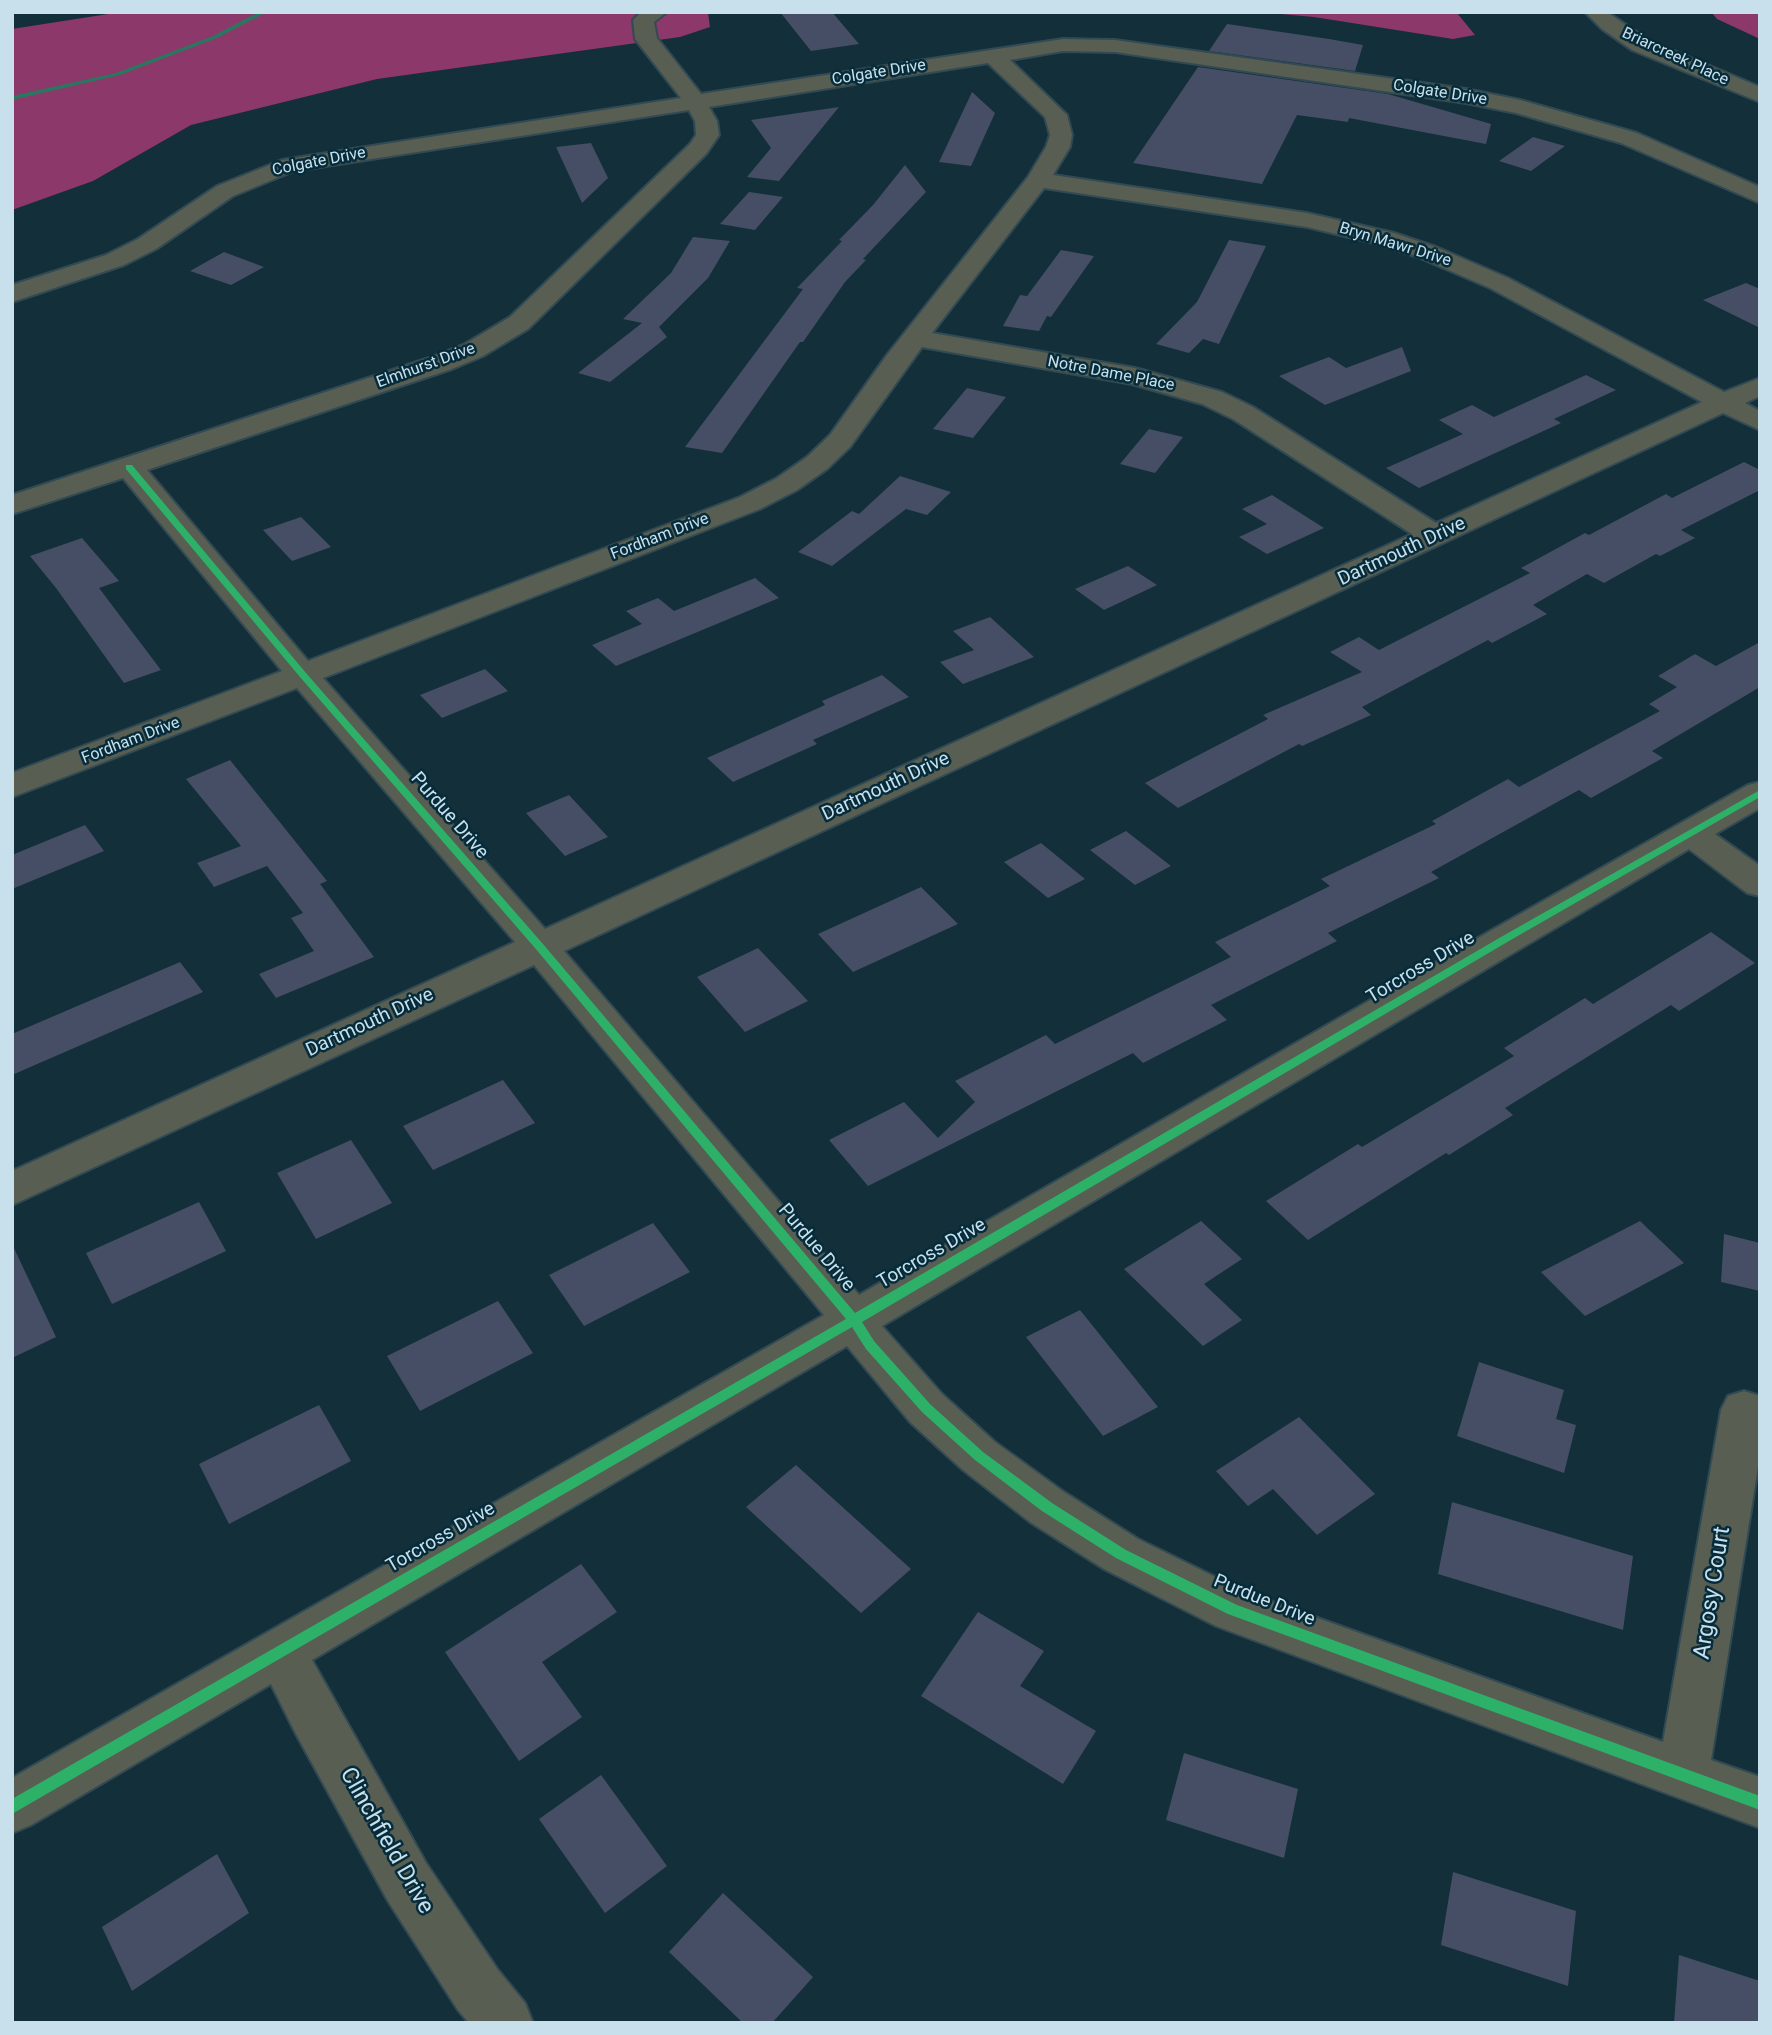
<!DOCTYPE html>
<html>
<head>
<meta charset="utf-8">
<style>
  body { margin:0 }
  #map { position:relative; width:1772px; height:2035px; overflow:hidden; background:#122f3a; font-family:Roboto,sans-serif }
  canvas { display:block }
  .frame { position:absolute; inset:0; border:14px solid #c8e0ec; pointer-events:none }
</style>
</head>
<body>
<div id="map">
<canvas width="1772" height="2035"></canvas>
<div class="frame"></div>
</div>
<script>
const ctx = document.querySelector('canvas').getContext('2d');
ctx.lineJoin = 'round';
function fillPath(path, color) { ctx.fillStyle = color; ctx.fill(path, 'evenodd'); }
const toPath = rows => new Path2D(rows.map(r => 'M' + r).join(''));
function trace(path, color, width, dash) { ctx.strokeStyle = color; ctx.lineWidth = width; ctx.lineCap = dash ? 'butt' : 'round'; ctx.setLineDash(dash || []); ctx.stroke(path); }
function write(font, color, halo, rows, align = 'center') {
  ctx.font = font + ' Roboto,sans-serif'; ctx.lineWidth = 5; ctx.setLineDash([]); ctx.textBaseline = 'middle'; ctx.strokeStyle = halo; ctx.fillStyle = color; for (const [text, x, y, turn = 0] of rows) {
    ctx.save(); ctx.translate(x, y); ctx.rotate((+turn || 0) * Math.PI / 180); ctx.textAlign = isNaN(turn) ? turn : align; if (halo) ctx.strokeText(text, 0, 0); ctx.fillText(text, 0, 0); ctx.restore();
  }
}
fillPath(toPath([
  [121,12,705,12,708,13,710,27,680,37,377,79,191,125,93,181,12,210,12,29],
  [1258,12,1450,12,1457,13,1475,35,1453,39,1314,17],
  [1711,12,1760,14,1760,39,1717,19]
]), '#8c386a');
fillPath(toPath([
  [259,12,267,12,217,38,120,75,12,100,12,96,116,73,213,36,259,12]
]), '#2a7760');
fillPath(toPath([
  [780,12,832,12,859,44,811,51],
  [1227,24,1329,39,1363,45,1355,71,1209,51],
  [1198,67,1388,94,1491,124,1486,144,1349,118,1348,122,1297,115,1262,184,1133,163],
  [972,92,995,113,971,166,939,162],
  [839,107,779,181,747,177,771,148,751,120],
  [1533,137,1565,146,1531,171,1499,161],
  [591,143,608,178,582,203,556,147],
  [905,165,926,192,863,259,866,260,845,282,803,342,800,342,722,453,685,447,803,289,797,288,842,241,839,240,873,205],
  [749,192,783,197,755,230,720,224],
  [693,237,730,241,708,278,659,327,667,337,610,382,578,373,642,323,623,319,671,273],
  [1229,240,1266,246,1219,344,1203,339,1189,353,1156,344,1197,302],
  [1061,250,1094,256,1051,317,1047,316,1039,331,1003,326,1020,295,1027,296],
  [224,252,264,267,231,285,190,271],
  [1746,283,1760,289,1760,328,1703,300],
  [1402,347,1411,371,1325,405,1279,376,1329,357,1346,368],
  [1586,375,1616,390,1554,419,1561,423,1419,488,1386,468,1463,434,1439,420,1472,405,1494,417],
  [967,388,1006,397,973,438,933,429],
  [1149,429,1183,437,1155,473,1120,464],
  [1744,462,1760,470,1760,490,1681,530,1695,538,1660,556,1656,554,1604,583,1587,574,1533,605,1547,614,1492,643,1488,640,1362,707,1371,715,1302,746,1299,744,1178,808,1145,783,1268,719,1263,715,1362,672,1330,652,1359,637,1379,650,1530,573,1521,568,1585,533,1589,535,1666,494,1672,498],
  [900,476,951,492,927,515,906,509,832,566,798,552,852,511,859,514],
  [1272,495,1324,528,1267,554,1239,537,1267,524,1242,509],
  [301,517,331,547,292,561,263,530],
  [82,538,119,581,99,588,161,670,124,683,56,588,30,556],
  [1128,566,1157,585,1104,610,1075,589],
  [755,578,779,598,616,666,592,645,642,624,626,611,658,598,674,611],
  [990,617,1034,657,963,684,940,662,974,650,953,631],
  [1760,642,1760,687,1652,751,1663,758,1591,798,1579,790,1431,872,1439,878,1328,933,1337,941,1211,1005,1227,1020,1143,1063,1133,1053,868,1186,829,1140,904,1102,938,1138,975,1102,955,1081,1046,1035,1055,1044,1231,957,1215,942,1330,886,1321,879,1436,824,1432,821,1508,779,1519,787,1660,711,1649,704,1677,687,1658,676,1695,654,1716,666],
  [485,669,508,691,442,718,420,695],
  [882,675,909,697,813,740,817,744,733,782,707,758,825,705,822,701],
  [230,760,327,881,320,884,374,957,276,998,259,974,314,951,291,918,303,913,267,866,214,887,197,863,241,846,186,779],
  [569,795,608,837,565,856,526,813],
  [85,825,104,851,12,889,12,855],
  [1126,831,1171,866,1135,885,1090,850],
  [1041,843,1085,879,1048,898,1004,862],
  [921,887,958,924,853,972,818,934],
  [1711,932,1755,963,1679,1011,1671,1005,1505,1108,1513,1115,1449,1155,1446,1153,1308,1240,1266,1201,1358,1144,1362,1147,1514,1056,1504,1048,1585,998,1593,1004],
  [758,948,808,1001,745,1032,697,977],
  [180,962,203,992,12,1075,12,1034],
  [503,1080,535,1123,433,1170,403,1126],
  [351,1140,392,1203,316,1239,277,1173],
  [199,1202,226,1251,112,1304,86,1253],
  [1201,1221,1242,1259,1204,1284,1242,1320,1203,1346,1124,1269],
  [1640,1221,1684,1263,1585,1316,1541,1272],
  [653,1223,690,1272,584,1326,549,1275],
  [1724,1234,1760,1243,1760,1291,1721,1282],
  [12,1244,56,1337,12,1358],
  [498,1301,533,1353,420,1411,387,1356],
  [1080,1310,1158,1407,1103,1436,1026,1337],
  [1479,1362,1564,1390,1556,1419,1576,1425,1564,1473,1457,1436],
  [319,1405,351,1461,229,1524,199,1464],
  [1299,1417,1375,1494,1317,1535,1273,1489,1248,1506,1216,1471],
  [796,1465,911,1569,861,1613,746,1507],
  [1452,1502,1633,1556,1623,1630,1438,1574],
  [581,1564,617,1612,542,1662,582,1717,519,1761,445,1652],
  [978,1612,1044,1651,1020,1686,1096,1731,1063,1784,921,1696],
  [1184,1753,1298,1789,1284,1858,1166,1820],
  [601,1775,667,1866,605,1913,539,1819],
  [217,1854,249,1913,132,1991,102,1927],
  [1453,1872,1576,1911,1568,1986,1441,1945],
  [723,1893,813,1977,772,2023,743,2023,669,1952],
  [1679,1955,1760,1981,1760,2023,1674,2023]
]), '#454e65');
const minor = toPath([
  [641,12,667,12,654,22,657,38,701,94,1063,39,1115,40,1466,89,1520,100,1637,133,1760,187,1760,203,1621,143,1516,113,1466,103,1115,52,1063,51,1010,60,1067,115,1072,135,1070,147,1053,175,1307,213,1394,233,1436,247,1508,278,1724,392,1760,378,1760,396,1745,403,1760,411,1760,430,1723,413,564,951,859,1295,1492,930,1748,785,1760,782,1760,808,1715,834,1760,866,1760,896,1747,893,1689,849,882,1326,942,1394,995,1442,1064,1492,1138,1539,1248,1593,1663,1742,1721,1410,1728,1396,1744,1391,1760,1396,1760,1454,1711,1760,1760,1777,1760,1828,1216,1626,1104,1569,1030,1522,963,1470,910,1422,847,1346,312,1660,426,1863,498,1970,525,2003,533,2023,469,2023,458,2010,388,1901,296,1734,271,1684,31,1825,12,1833,12,1778,824,1315,534,965,12,1205,12,1171,515,942,297,688,12,797,12,773,282,671,123,478,12,514,12,495,432,357,465,344,510,317,690,144,696,135,695,121,689,110,294,171,233,196,156,249,124,265,12,302,12,285,106,255,138,239,217,186,282,160,681,98,635,39,633,20,641,12],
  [988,63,1045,117,1050,135,1046,147,1028,177,887,355,830,435,807,457,777,478,740,497,308,661,147,470,452,369,483,356,528,329,706,154,719,135,717,121,709,107,988,63],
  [1044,188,1307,227,1378,244,1418,257,1490,288,1702,402,1436,523,1253,407,1222,392,1135,368,932,333,1044,188],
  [922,347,1132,384,1202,404,1233,419,1412,534,545,929,323,678,760,509,797,490,827,469,850,447,922,347],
  [1585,12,1607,12,1648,40,1760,87,1760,102,1632,50,1602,29,1585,12]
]);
trace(minor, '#324a53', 4);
fillPath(minor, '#585e52');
fillPath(toPath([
  [126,465,132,465,306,673,543,944,855,1313,1501,937,1760,790,1760,797,1509,941,862,1322,874,1341,930,1404,983,1452,1052,1503,1126,1550,1237,1605,1760,1796,1760,1810,1228,1614,1116,1558,1042,1511,975,1460,922,1412,866,1349,852,1327,12,1814,12,1799,846,1319,535,948,300,677,126,469,126,465]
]), '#2db169');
write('16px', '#c8e0ec', '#062c3b', [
  ["Briarcreek Place",1675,57,25],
  ["Colgate Drive",879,73,-9],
  ["Colgate Drive",1440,93,9],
  ["Colgate Drive",319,162,-11],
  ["Bryn Mawr Drive",1395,245,17],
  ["Elmhurst Drive",426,366,-20],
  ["Notre Dame Place",1111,374,11],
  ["Fordham Drive",660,537,-21],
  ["Fordham Drive",131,741,-21]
]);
write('19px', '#c8e0ec', '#062c3b', [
  ["Dartmouth Drive",1402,552,-25],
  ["Dartmouth Drive",886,787,-25],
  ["Purdue Drive",449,816,49],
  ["Torcross Drive",1421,968,-31],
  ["Dartmouth Drive",370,1023,-25],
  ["Purdue Drive",816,1248,50],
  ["Torcross Drive",932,1254,-30],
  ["Torcross Drive",441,1538,-30],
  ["Purdue Drive",1264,1601,22]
]);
write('23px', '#c8e0ec', '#062c3b', [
  ["Argosy Court",1713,1593,-81],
  ["Clinchfield Drive",386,1841,60]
]);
</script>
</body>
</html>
